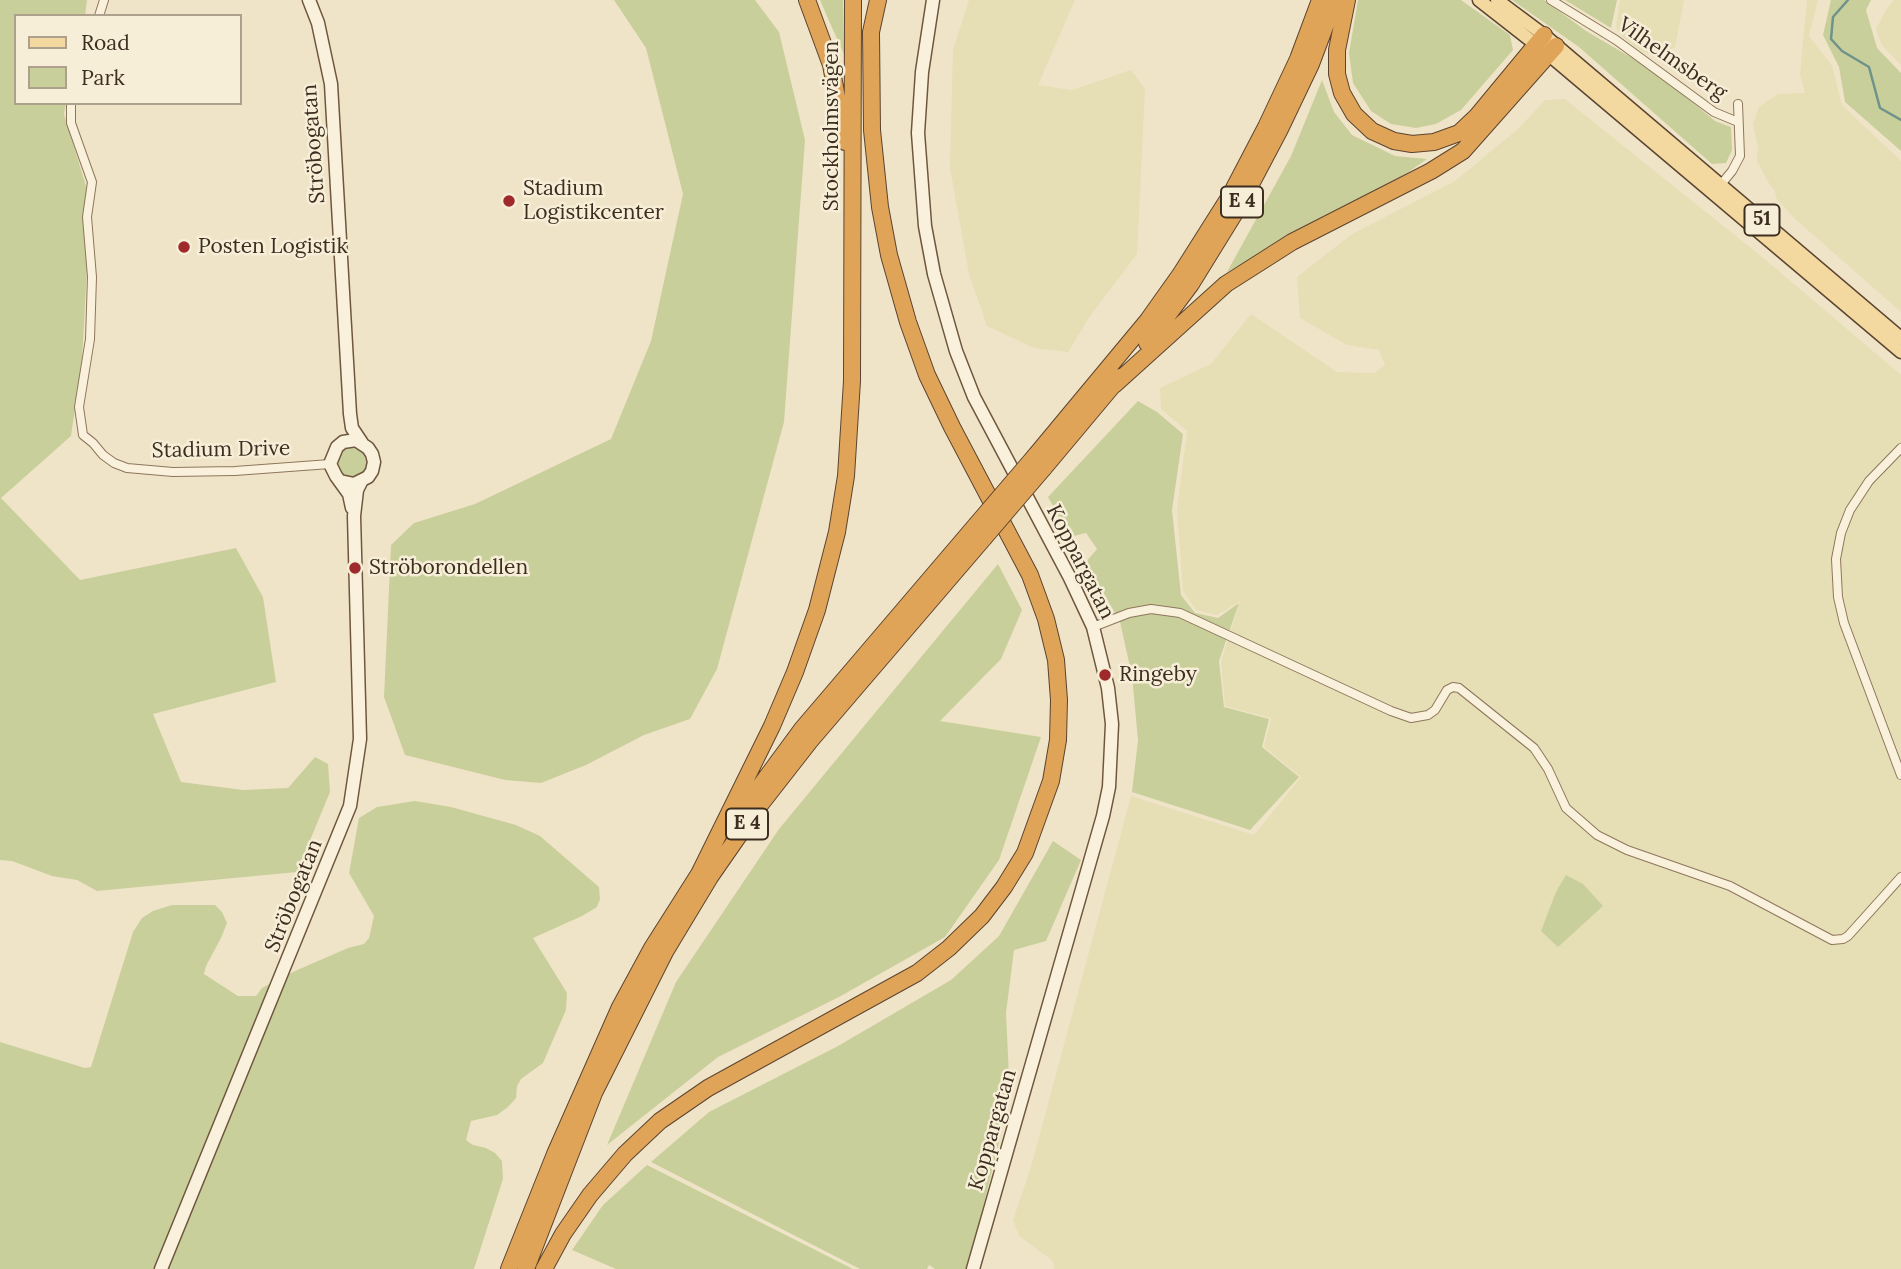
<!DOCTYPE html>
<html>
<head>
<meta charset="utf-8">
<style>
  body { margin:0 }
  #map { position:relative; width:1901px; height:1269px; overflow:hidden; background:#f0e4c8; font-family:Lora,serif }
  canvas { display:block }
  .legend { position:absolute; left:14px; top:14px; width:228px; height:91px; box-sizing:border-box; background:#f7eed8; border:2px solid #ada18e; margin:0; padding:9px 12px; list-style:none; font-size:21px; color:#3d2e20 }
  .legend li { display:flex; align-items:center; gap:14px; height:35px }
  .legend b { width:35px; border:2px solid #ada18e }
</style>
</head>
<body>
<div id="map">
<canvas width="1901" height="1269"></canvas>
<ul class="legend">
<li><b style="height:9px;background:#f3d9a0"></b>Road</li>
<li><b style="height:19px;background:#c9cf9b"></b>Park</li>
</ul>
</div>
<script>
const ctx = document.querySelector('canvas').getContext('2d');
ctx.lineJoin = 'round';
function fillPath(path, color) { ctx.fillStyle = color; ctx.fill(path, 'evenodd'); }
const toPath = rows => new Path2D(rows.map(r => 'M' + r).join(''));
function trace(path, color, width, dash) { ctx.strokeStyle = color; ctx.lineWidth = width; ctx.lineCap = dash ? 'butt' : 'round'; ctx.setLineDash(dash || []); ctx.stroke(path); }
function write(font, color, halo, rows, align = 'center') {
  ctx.font = font + ' Lora,serif'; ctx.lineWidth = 5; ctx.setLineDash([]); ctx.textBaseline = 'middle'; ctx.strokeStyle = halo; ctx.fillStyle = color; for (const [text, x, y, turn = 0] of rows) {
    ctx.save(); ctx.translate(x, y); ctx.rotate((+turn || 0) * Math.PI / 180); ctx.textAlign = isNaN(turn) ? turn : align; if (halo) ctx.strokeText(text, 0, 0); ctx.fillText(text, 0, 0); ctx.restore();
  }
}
fillPath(toPath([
  [969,0,1075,0,1038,85,1072,90,1131,70,1145,89,1137,254,1090,316,1068,352,1034,348,987,326,969,274,950,168,953,50],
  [1620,0,1684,0,1675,47,1658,58,1637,49,1621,35,1616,27],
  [1807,0,1818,0,1809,36,1832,66,1842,105,1901,161,1901,312,1795,219,1776,198,1775,191,1768,182,1757,161,1758,147,1753,124,1759,107,1778,94,1805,93,1800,75],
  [1894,0,1901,0,1901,65,1882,45,1876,29,1886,10],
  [1565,99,1767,261,1901,375,1901,1269,1054,1269,1053,1261,1019,1236,1013,1220,1031,1167,1131,796,1254,835,1301,777,1264,747,1271,718,1225,706,1221,661,1240,601,1217,615,1196,610,1183,591,1177,510,1187,431,1161,409,1160,388,1211,364,1251,314,1337,372,1374,373,1385,365,1379,350,1347,345,1300,318,1297,277,1352,234,1455,181,1518,129,1545,100]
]), '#e6deb5');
fillPath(toPath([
  [0,0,87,0,85,16,16,16,16,103,66,103,64,114,86,186,88,249,82,361,71,436,1,498,80,580,236,548,263,597,276,682,153,714,181,782,243,790,288,788,315,757,328,764,330,792,297,872,97,891,77,880,52,876,12,861,0,860],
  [614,0,755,0,779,32,805,140,784,422,717,669,690,719,644,735,586,765,541,783,505,780,405,755,384,697,391,545,414,523,475,504,611,439,651,341,683,194,646,48],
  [820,0,843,0,844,54,829,21],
  [1358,0,1461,0,1510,35,1513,50,1461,110,1436,124,1416,128,1391,124,1371,111,1353,83,1349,53],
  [1512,0,1544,0,1586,31,1656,72,1715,121,1731,127,1732,150,1726,163,1712,164,1579,47],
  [1565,0,1617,0,1611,28],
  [1831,0,1871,0,1866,10,1877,48,1901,73,1901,151,1845,102,1839,67,1823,35],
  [1322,80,1334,112,1352,135,1395,156,1427,159,1407,173,1227,272,1291,156],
  [1138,401,1157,412,1183,434,1172,510,1181,595,1195,613,1218,618,1239,603,1219,661,1224,707,1269,719,1262,747,1299,777,1250,830,1132,792,1138,740,1132,676,1120,622,1086,562,1097,549,1086,533,1070,537,1048,497],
  '336 462a16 16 0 1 1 32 0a16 16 0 1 1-32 0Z',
  [998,564,1022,610,1001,659,940,721,1041,737,999,860,945,937,839,997,718,1057,607,1145,676,982,779,829],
  [415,801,451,807,516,825,540,836,599,887,600,899,597,907,582,916,533,938,567,993,566,1010,543,1063,521,1079,517,1086,516,1098,508,1107,497,1115,471,1121,466,1140,473,1145,486,1148,495,1153,502,1161,503,1179,474,1269,0,1269,0,1042,85,1068,91,1067,133,932,142,918,153,911,172,905,215,905,222,912,227,923,221,938,206,966,204,974,238,996,256,996,262,988,295,971,348,948,364,944,369,938,374,916,349,873,359,818,377,807],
  [1053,841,1081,860,1046,941,1014,950,1006,1013,1010,1097,968,1269,935,1269,929,1265,927,1269,860,1269,651,1162,709,1112,838,1046,951,980,999,936],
  [1566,875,1583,884,1603,906,1558,947,1541,931,1556,892],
  [647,1165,853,1269,616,1269,572,1250,603,1205]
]), '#c9cf9b');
trace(toPath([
  [1848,0,1833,17,1831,39,1842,51,1869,67,1880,108,1901,120]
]), '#6f938a', 2.5);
const street = toPath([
  [1551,0,1616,40,1714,112,1738,122],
  [99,16,104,0],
  [71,103,71,123,92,182,87,217,92,277,90,339,79,407,83,435,93,443,103,455,114,463,127,468,173,472,235,471,330,464],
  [1718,188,1732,171,1740,156,1738,104],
  [1901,448,1869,481,1850,510,1841,533,1836,559,1838,597,1844,623,1901,775],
  [1093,627,1129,613,1151,609,1180,613,1391,711,1411,718,1428,715,1435,710,1447,690,1453,687,1459,688,1534,748,1548,769,1566,808,1597,835,1627,850,1730,886,1832,940,1843,939,1848,936,1901,877]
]);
const secondary = toPath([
  [309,0,318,23,331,84,350,414,352,428,362,443],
  [933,0,922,72,918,133,925,226,934,274,956,351,974,397,1070,578,1093,627,1108,688,1112,724,1109,787,1103,816,973,1269],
  [340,481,354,484,368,477,372,471,374,462,372,454,368,448,356,440,343,442,337,447,330,464,336,476,349,494,352,508],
  [161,1269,350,806,360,739,354,516,357,490,361,482]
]);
const primary = toPath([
  [1479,0,1548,54,1901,352],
  [1497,0,1544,35,1901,338]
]);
const highway = toPath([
  [807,0,831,65,845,142],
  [1347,0,1337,50,1337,74,1342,93,1354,114,1372,131,1394,141,1412,144,1434,142,1459,133,1477,116,1544,35],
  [1147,343,1191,284,1241,203,1279,131,1311,64,1335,0],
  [1114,385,1226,284,1292,242,1431,171,1463,151,1556,46],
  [1035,456,1148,320,1180,275,1230,196,1266,127,1298,59,1320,0],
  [1043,469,1120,377],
  [732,824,802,729,976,525],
  [699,874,772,726,795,672,817,610,837,532,846,476,852,381,853,0],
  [509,1269,555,1154,620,1007,652,948,704,866],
  [526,1269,594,1093,666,950,710,877,760,805,810,741,984,538],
  [544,1269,563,1234,590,1195,625,1154,660,1121,708,1088,917,973,949,948,982,916,1004,887,1025,853,1051,781,1058,740,1059,700,1056,660,1046,619,1030,575,952,427,927,375,908,322,889,255,880,207,872,130,871,32,878,0]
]);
trace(street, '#8d765c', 10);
trace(secondary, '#6f573f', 15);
trace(primary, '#5b4430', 15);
trace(highway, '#5b4430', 18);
trace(street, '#faf1dc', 8);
trace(secondary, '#faf1dc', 12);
trace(primary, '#f3d9a0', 12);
trace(highway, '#e0a458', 16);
const highwayBridge = toPath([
  [976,525,1035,456],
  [984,538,1043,469]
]);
trace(highwayBridge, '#5b4430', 18, []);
trace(highwayBridge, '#e0a458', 16);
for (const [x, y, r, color] of [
  [509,201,7,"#9e2a2b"],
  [184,247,7,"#9e2a2b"],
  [355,568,7,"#9e2a2b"],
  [1105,675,7,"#9e2a2b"]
]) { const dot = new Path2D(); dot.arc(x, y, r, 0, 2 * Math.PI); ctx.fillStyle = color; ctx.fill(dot); trace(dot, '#f7eed8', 2.5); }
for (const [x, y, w] of [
  [1242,202,42],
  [1762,220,35],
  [747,824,42]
]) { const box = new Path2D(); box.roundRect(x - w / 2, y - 15.5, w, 31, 5); ctx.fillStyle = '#f7eed8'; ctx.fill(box); trace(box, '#3d2e20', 2); }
write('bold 19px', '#3d2e20', null, [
  ["E 4",1242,202],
  ["51",1762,220],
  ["E 4",747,824]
]);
write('21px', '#3d2e20', '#f7eed8', [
  ["Vilhelmsberg",1672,59,35],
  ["Stockholmsvägen",832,126,-90],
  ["Ströbogatan",314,144,-94],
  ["Stadium Drive",221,450,-1],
  ["Koppargatan",1080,562,63],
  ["Ströbogatan",294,896,-68],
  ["Koppargatan",993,1130,-74]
]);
write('21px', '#3d2e20', '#f7eed8', [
  ["Stadium",523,189],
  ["Logistikcenter",523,213],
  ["Posten Logistik",198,247],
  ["Ströborondellen",369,568],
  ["Ringeby",1119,675]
], 'left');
</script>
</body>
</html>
